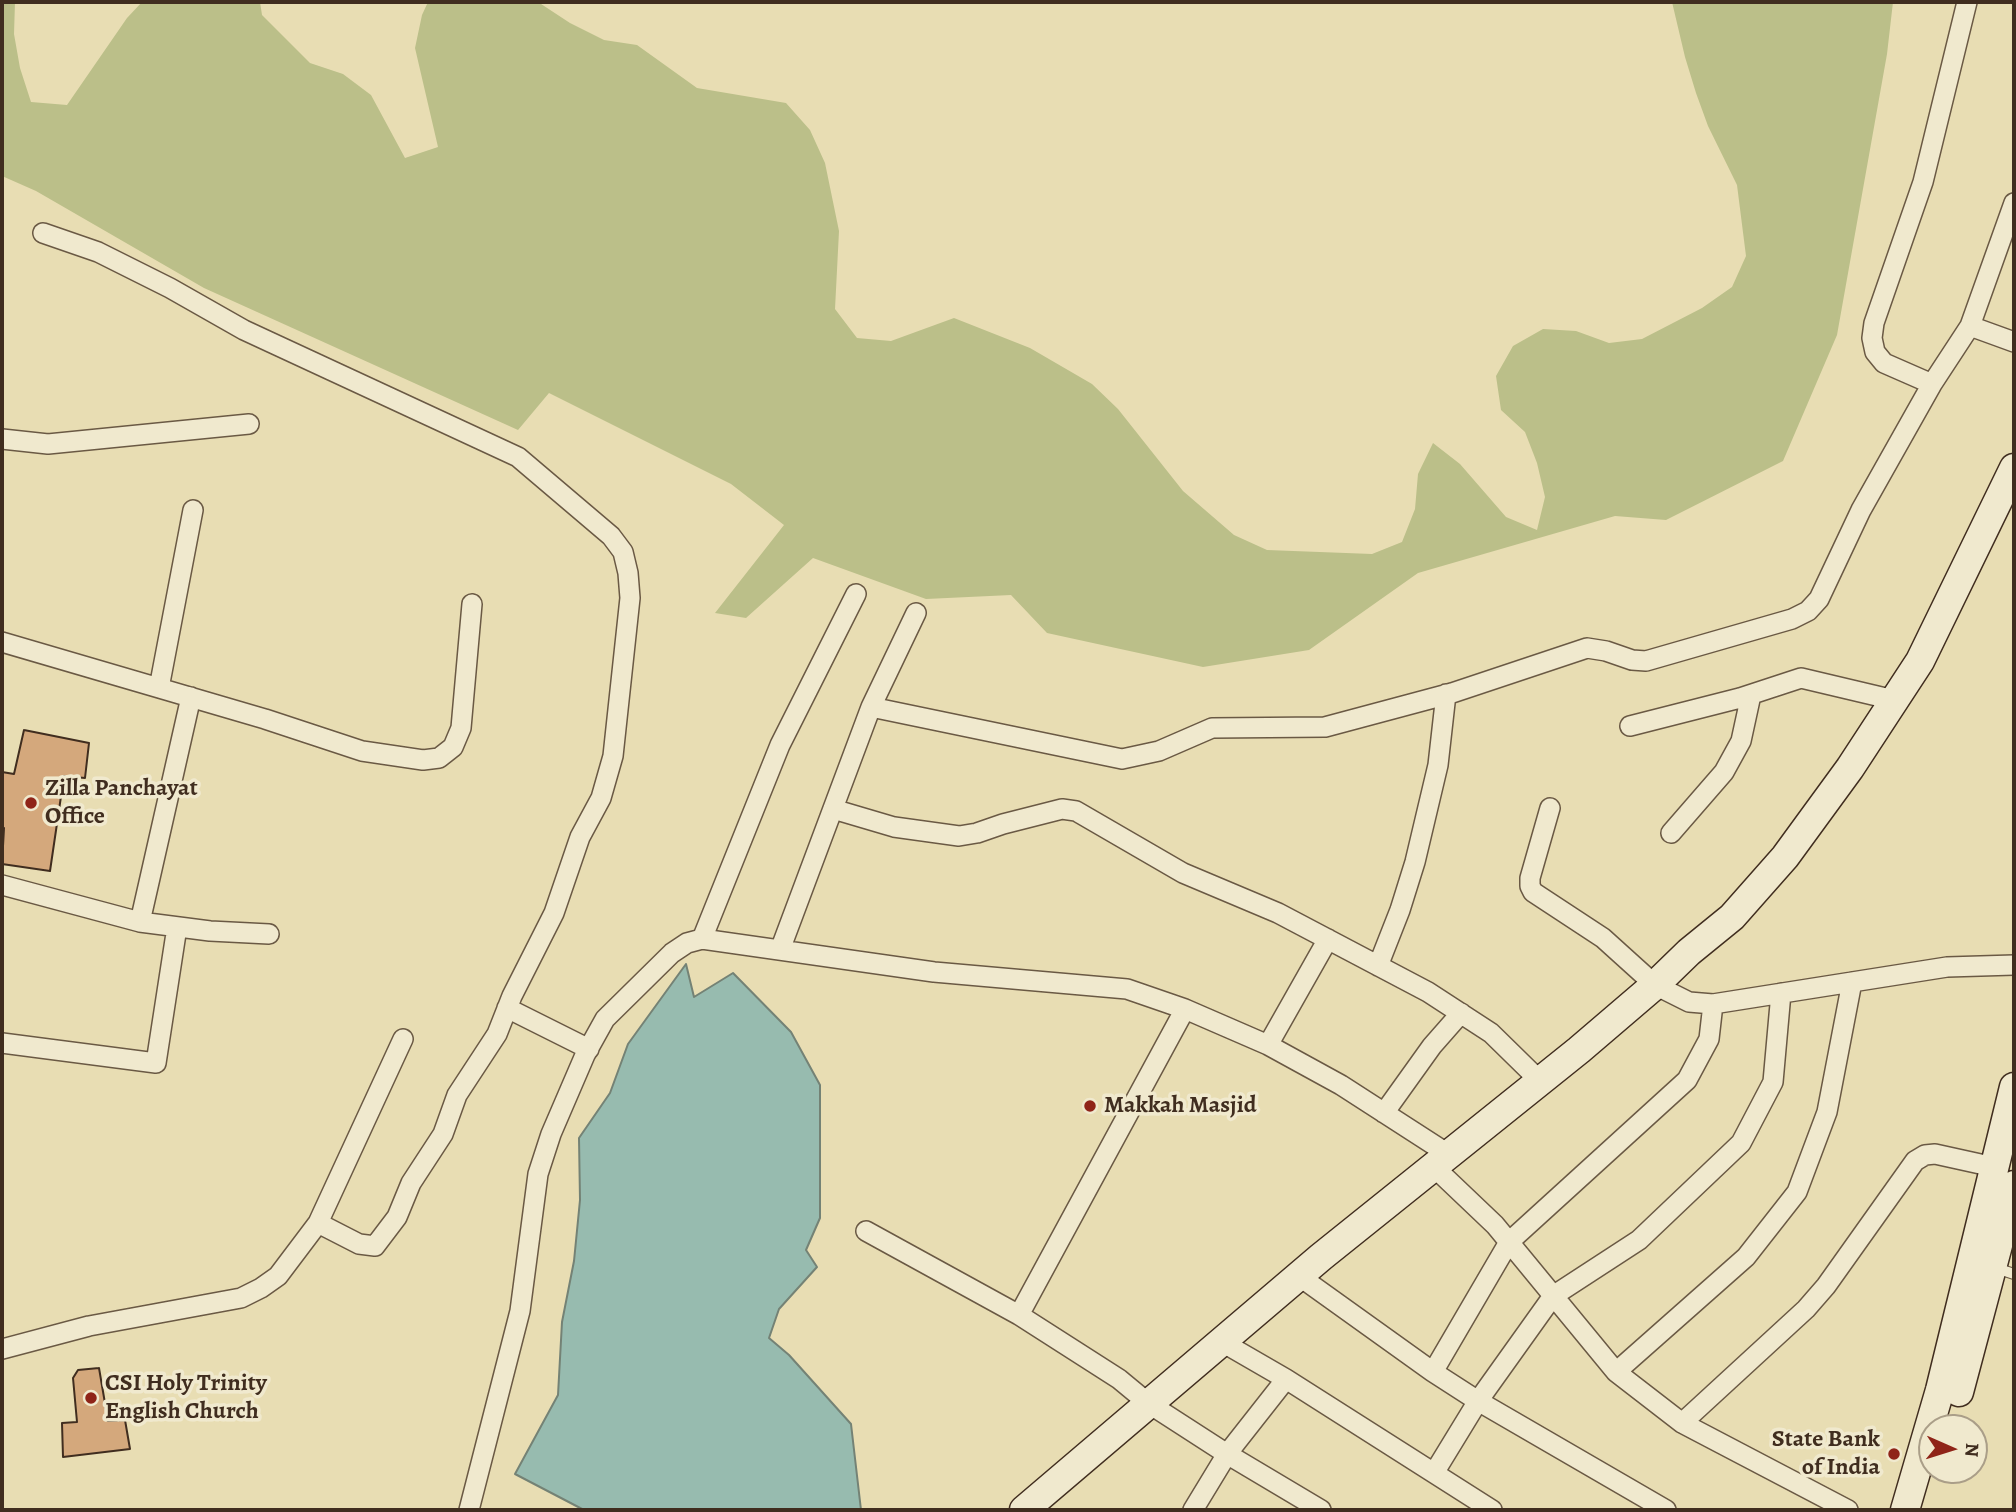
<!DOCTYPE html>
<html>
<head>
<meta charset="utf-8">
<style>
  body { margin:0 }
  #map { position:relative; width:2016px; height:1512px; overflow:hidden; background:#e8ddb3; font-family:Alegreya,serif }
  canvas { display:block }
  .frame { position:absolute; inset:0; border:4px solid #402d1f; pointer-events:none }
  .north { position:absolute; left:1918px; top:1414px; width:70px; height:70px; box-sizing:border-box; background:#f0e9ce; border:2px solid #aa9e88; border-radius:50%; rotate:93deg; font-size:19px; font-weight:700; line-height:28px; text-align:center; color:#402d1f }
  .north::after { content:''; display:block; margin:auto; width:24px; height:32px; background:#8f2418; clip-path:polygon(50% 0,100% 100%,50% 72%,0 100%) }
</style>
</head>
<body>
<div id="map">
<canvas width="2016" height="1512"></canvas>
<div class="frame"></div>
<div class="north">N</div>
</div>
<script>
const ctx = document.querySelector('canvas').getContext('2d');
ctx.lineJoin = 'round';
function fillPath(path, color) { ctx.fillStyle = color; ctx.fill(path, 'evenodd'); }
const toPath = rows => new Path2D(rows.map(r => 'M' + r).join(''));
function trace(path, color, width, dash) { ctx.strokeStyle = color; ctx.lineWidth = width; ctx.lineCap = dash ? 'butt' : 'round'; ctx.setLineDash(dash || []); ctx.stroke(path); }
function write(font, color, halo, rows, align = 'center') {
  ctx.font = font + ' Alegreya,serif'; ctx.lineWidth = 7; ctx.setLineDash([]); ctx.textBaseline = 'middle'; ctx.strokeStyle = halo; ctx.fillStyle = color; for (const [text, x, y, turn = 0] of rows) {
    ctx.save(); ctx.translate(x, y); ctx.rotate((+turn || 0) * Math.PI / 180); ctx.textAlign = isNaN(turn) ? turn : align; if (halo) ctx.strokeText(text, 0, 0); ctx.fillText(text, 0, 0); ctx.restore();
  }
}
fillPath(toPath([
  [2,2,15,2,14,34,20,68,31,102,67,105,127,18,142,2,260,2,262,15,310,63,343,74,371,95,405,158,438,147,415,48,422,15,428,2,538,2,570,23,604,40,637,45,697,88,786,103,810,130,825,163,839,231,835,309,857,338,891,341,954,318,1030,348,1092,384,1118,409,1183,491,1234,535,1267,550,1372,554,1402,542,1415,509,1418,474,1433,443,1460,464,1506,517,1537,530,1545,497,1537,463,1525,432,1501,410,1496,376,1513,346,1543,329,1576,331,1609,343,1642,339,1702,308,1732,287,1746,256,1737,185,1708,126,1696,93,1685,57,1672,2,1893,2,1887,54,1837,335,1783,461,1666,520,1615,516,1418,573,1309,650,1203,667,1047,633,1011,595,926,599,813,558,746,618,715,613,784,525,731,484,549,393,518,430,204,288,36,191,2,176]
]), '#bbbf89');
const water = toPath([
  [686,964,694,997,733,973,791,1032,820,1085,820,1218,806,1250,817,1267,779,1309,769,1338,789,1355,851,1424,861,1510,584,1510,515,1474,558,1395,562,1322,574,1261,580,1200,579,1138,610,1093,628,1044,686,964]
]);
fillPath(water, '#97bbaf');
trace(water, '#748275', 2);
const building = toPath([
  [24,730,89,743,85,778,64,776,50,871,2,864,4,828,2,828,2,772,14,774,24,730],
  [99,1368,108,1421,125,1420,130,1449,63,1457,62,1423,77,1422,73,1378,78,1370,99,1368]
]);
fillPath(building, '#d4a87c');
trace(building, '#402d1f', 2);
const lane = toPath([
  [1993,1267,2014,1274]
]);
const street = toPath([
  [2014,203,1970,326,2014,342],
  [1932,384,1884,363,1875,352,1872,338,1874,323,1923,182,1967,2],
  [2,439,48,444,249,424],
  [2,642,265,719,362,751,423,760,439,758,453,747,461,728,472,604],
  [159,688,193,510],
  [871,707,916,613],
  [1630,726,1740,698,1801,678,1894,700],
  [1550,808,1530,878,1530,886,1533,892,1603,938,1655,985,1689,1002,1713,1004,1947,967,2014,965],
  [833,809,894,827,959,836,977,833,1003,824,1062,809,1076,811,1183,873,1278,913,1428,992,1491,1033,1540,1081],
  [1671,833,1724,772,1741,741,1751,695],
  [2,885,140,922,210,931,269,934],
  [140,922,191,697],
  [702,939,780,745,856,594],
  [780,950,871,707,1122,759,1159,751,1212,728,1325,727,1452,693,1587,648,1606,651,1632,660,1646,661,1792,619,1808,611,1819,599,1861,510,1932,384,1970,326],
  [1378,966,1400,910,1415,862,1438,765,1446,694],
  [507,1008,589,1049],
  [1185,1009,1019,1315,1119,1379,1148,1403,1227,1454,1321,1510],
  [2,1043,156,1063,177,927],
  [1268,1045,1328,939],
  [1384,1113,1432,1046,1461,1013],
  [1433,1166,1495,1225,1616,1372,1746,1257,1797,1192,1827,1112,1852,982],
  [318,1223,403,1039],
  [866,1231,1019,1315],
  [1299,1276,1433,1372,1509,1242,1687,1080,1709,1039,1713,1004],
  [1222,1342,1286,1379,1492,1510],
  [2,1349,89,1326,241,1298,261,1288,278,1276,318,1223,359,1244,375,1246,397,1217,411,1183,443,1134,457,1095,497,1034,512,996,554,913,580,837,601,798,613,756,630,598,628,573,623,552,611,536,518,457,244,330,170,288,98,252,43,233],
  [1433,1372,1478,1401,1666,1510],
  [1616,1372,1682,1423,1848,1510],
  [1682,1423,1806,1309,1826,1286,1915,1161,1925,1155,1935,1154,1994,1167],
  [1434,1473,1478,1401,1553,1296,1639,1240,1741,1143,1773,1082,1781,993],
  [469,1510,520,1311,538,1174,551,1134,585,1055,605,1019,672,953,687,943,702,939,934,972,1127,989,1185,1009,1268,1045,1341,1085,1448,1154],
  [1193,1510,1227,1454,1286,1379]
]);
const secondary = toPath([
  [1959,1392,2014,1185],
  [1024,1510,1321,1257,1579,1050,1655,985,1689,952,1732,917,1785,857,1850,768,1920,661,2014,468],
  [1905,1510,1940,1390,2014,1087]
]);
trace(lane, '#6a5944', 12);
trace(street, '#6a5944', 22);
trace(secondary, '#402d1f', 31);
trace(lane, '#f0e9ce', 10);
trace(street, '#f0e9ce', 19);
trace(secondary, '#f0e9ce', 28);
for (const [x, y, r, color] of [
  [31,803,7,"#8f2418"],
  [1090,1106,7,"#8f2418"],
  [91,1398,7,"#8f2418"],
  [1894,1454,7,"#8f2418"]
]) { const dot = new Path2D(); dot.arc(x, y, r, 0, 2 * Math.PI); ctx.fillStyle = color; ctx.fill(dot); trace(dot, '#f0e9ce', 2.5); }
write('bold 24px', '#402d1f', '#f0e9ce', [
  ["Zilla Panchayat",45,789],
  ["Office",45,817],
  ["Makkah Masjid",1104,1106],
  ["CSI Holy Trinity",105,1384],
  ["English Church",105,1412],
  ["State Bank",1880,1440,"right"],
  ["of India",1880,1468,"right"]
], 'left');
</script>
</body>
</html>
